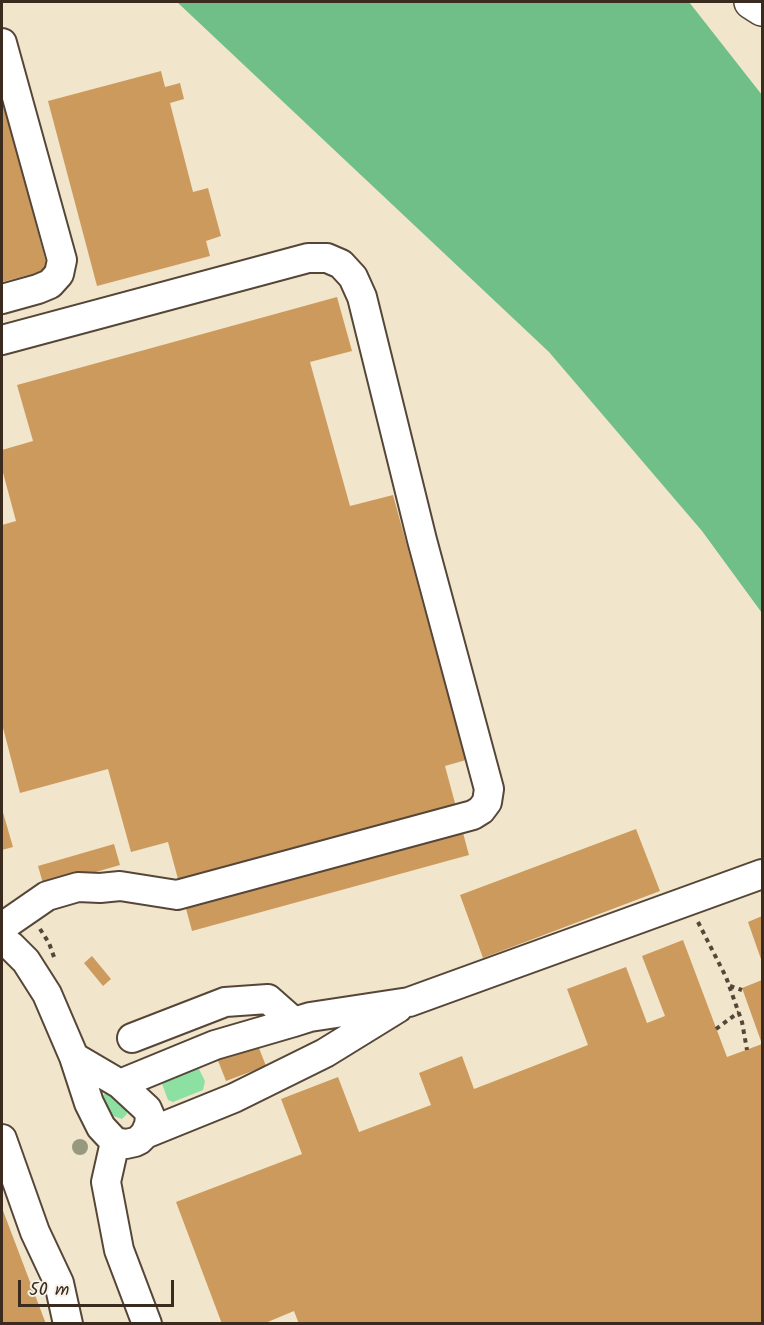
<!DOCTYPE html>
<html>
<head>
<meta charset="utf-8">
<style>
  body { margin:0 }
  #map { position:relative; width:764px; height:1325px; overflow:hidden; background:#f1e6cb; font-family:Kalam,sans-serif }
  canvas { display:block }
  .frame { position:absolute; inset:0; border:3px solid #3b2a1e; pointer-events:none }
  .scale { position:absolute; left:18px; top:1280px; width:156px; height:27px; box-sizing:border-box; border:3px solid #3b2a1e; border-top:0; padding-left:8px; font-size:18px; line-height:21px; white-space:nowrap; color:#3b2a1e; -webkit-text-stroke:4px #f7f3e8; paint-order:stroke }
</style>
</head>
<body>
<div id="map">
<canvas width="764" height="1325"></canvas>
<div class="frame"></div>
<div class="scale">50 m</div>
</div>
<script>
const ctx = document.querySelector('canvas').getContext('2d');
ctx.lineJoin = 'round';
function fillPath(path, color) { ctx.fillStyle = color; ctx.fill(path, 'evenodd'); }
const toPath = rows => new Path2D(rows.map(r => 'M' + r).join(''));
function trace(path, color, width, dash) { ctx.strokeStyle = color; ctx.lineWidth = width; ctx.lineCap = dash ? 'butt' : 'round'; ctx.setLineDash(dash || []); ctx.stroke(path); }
fillPath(toPath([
  [198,1067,205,1081,203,1090,173,1102,168,1100,161,1081],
  [108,1092,126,1107,127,1114,122,1119,113,1116,103,1102,102,1096]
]), '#8be0a2');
fillPath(toPath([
  [177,2,689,2,762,95,762,613,702,531,549,352]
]), '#70be88');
fillPath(toPath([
  [161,71,165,87,180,83,184,99,170,103,193,192,208,188,221,236,206,241,210,256,97,286,48,101],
  [2,98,48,270,2,282],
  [337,297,352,351,310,362,350,506,393,495,466,760,445,766,469,855,192,931,168,842,131,852,108,769,20,793,2,724,2,525,16,521,2,469,2,450,33,441,17,385],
  [2,809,13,847,2,850],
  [636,829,660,891,483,958,460,895],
  [114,844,120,865,44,887,38,866],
  [762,916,762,962,748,922],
  [683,940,727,1057,762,1044,762,1324,299,1324,294,1311,263,1324,222,1324,176,1202,302,1154,281,1099,338,1077,359,1132,431,1105,419,1073,462,1056,474,1089,588,1045,567,989,626,967,647,1023,665,1016,642,956],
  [92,956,111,979,103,986,84,963],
  [762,980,762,1044,742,988],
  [257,1043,266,1066,226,1081,217,1058],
  [2,1208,46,1324,2,1324]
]), '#cd9a5e');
const minor = toPath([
  [2,43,62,260,59,274,50,284,38,289,2,299],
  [2,340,308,258,327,258,341,264,353,277,362,297,422,540,489,789,487,802,481,810,473,815,177,895,120,886,100,888,78,887,47,896,2,927],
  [2,939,11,946,26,961,47,994,74,1057,89,1103,101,1127,115,1142,126,1144,135,1142,139,1140,145,1134,149,1125,150,1116,147,1109,120,1084,74,1057],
  [132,1038,225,1002,268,999,294,1022],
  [120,1084,215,1045,294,1022,310,1017,409,1002,762,874],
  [145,1134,234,1098,325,1053,398,1008],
  [2,1139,35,1232,59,1283,68,1324],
  [115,1142,106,1182,119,1250,147,1324]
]);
const highway = toPath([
  [751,2,762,9]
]);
trace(minor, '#564638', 32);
trace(highway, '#564638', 36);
trace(toPath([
  [698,922,726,977,742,1022,747,1050],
  [40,929,49,943,54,957],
  [730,986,742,990],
  [716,1029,739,1012]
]), '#564638', 4, [4.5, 4.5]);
trace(minor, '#fff', 28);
trace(highway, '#fff', 33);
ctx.fillStyle = '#98987e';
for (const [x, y] of [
  [80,1147]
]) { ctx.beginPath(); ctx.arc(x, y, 8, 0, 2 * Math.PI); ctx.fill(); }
</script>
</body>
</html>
